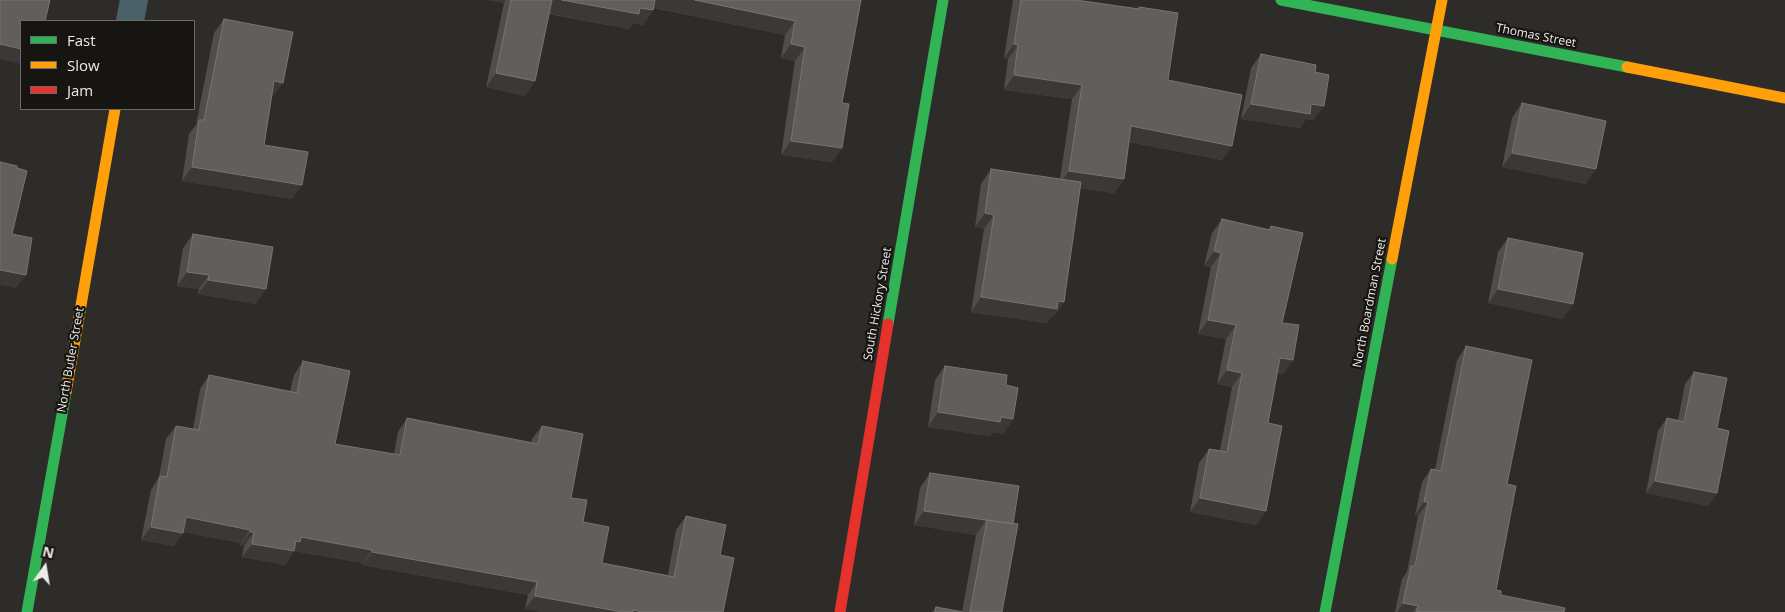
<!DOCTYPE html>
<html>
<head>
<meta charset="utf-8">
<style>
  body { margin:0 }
  #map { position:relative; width:1785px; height:612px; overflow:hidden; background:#2e2c29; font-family:"Open Sans",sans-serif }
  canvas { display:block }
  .legend { position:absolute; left:20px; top:20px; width:175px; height:90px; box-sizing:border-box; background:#171512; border:1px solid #6d6b67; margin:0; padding:6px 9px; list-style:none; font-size:15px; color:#eeebe7 }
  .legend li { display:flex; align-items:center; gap:10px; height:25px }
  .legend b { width:25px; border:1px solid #6d6b67 }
  .north { position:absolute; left:20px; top:542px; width:50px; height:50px; -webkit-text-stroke:4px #171512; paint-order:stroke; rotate:13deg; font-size:14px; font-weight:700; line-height:20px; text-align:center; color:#eeebe7 }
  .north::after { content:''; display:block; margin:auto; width:18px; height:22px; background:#eeebe7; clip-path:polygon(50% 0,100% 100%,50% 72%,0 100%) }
</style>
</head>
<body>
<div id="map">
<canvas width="1785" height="612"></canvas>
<ul class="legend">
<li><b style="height:6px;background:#30b455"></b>Fast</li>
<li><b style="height:6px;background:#ff9f0a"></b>Slow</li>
<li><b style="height:6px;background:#e5322d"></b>Jam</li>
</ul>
<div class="north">N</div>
</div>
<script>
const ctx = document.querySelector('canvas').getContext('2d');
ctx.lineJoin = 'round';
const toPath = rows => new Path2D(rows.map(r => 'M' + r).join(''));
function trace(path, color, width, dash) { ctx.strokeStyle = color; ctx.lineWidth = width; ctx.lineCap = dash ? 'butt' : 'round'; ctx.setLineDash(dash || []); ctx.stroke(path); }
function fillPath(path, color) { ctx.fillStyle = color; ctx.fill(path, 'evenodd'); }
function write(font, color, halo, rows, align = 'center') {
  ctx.font = font + ' "Open Sans",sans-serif'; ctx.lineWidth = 4.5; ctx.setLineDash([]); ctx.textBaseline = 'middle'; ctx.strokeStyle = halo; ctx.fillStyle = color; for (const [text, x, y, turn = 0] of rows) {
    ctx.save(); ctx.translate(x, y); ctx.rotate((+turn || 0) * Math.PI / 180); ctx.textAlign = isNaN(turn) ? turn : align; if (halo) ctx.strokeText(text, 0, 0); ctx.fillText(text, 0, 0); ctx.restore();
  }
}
trace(toPath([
  [130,21,134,0]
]), '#486066', 28);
trace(toPath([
  [1281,0,1627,67],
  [888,324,943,0],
  [27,612,66,392],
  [1325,612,1392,259]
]), '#30b455', 11);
trace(toPath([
  [1627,67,1785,98],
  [1392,259,1442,0],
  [66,392,115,109]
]), '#ff9f0a', 11);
trace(toPath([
  [840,612,888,324]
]), '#e5322d', 11);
fillPath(toPath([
  [488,0,861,0,842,103,842,148,832,162,781,155,795,61,781,58,785,35,654,8,643,25,633,23,629,29,549,14,525,96,486,87,504,3],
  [1013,0,1076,0,1138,9,1139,7,1168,80,1232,146,1222,160,1129,142,1124,179,1114,193,1080,188,1064,302,1054,316,1052,316,1047,323,971,312,984,229,975,227,981,184,991,169,1060,179,1072,99,1004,90,1008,59,1004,58],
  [224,19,273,97,272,97,264,145,292,199,182,181,189,134,196,125,214,33],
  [1261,54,1315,72,1314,120,1306,119,1300,128,1241,119,1251,68],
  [1522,103,1586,184,1502,167,1512,118],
  [1222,219,1268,230,1271,226,1282,323,1293,360,1283,374,1277,373,1268,423,1266,511,1256,525,1190,512,1199,463,1209,449,1220,450,1232,387,1217,384,1226,339,1198,334,1211,267,1204,266,1212,233],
  [193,234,256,304,198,294,199,289,177,286,183,248],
  [1508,238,1563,319,1488,303,1498,252],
  [1466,346,1507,484,1496,590,1501,595,1564,612,1395,612,1402,579,1407,572,1418,516,1415,515,1422,482,1431,469,1435,469,1457,360],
  [303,361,335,444,394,454,398,432,407,418,531,443,532,439,542,426,571,498,602,563,668,575,676,530,686,516,720,555,723,612,525,609,528,595,362,565,363,563,294,551,285,565,242,557,244,546,240,546,241,543,183,532,174,546,141,540,151,490,159,477,166,439,176,426,193,429,200,389,209,375,290,391,294,375],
  [945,366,1006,385,1013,419,1003,434,993,432,990,436,928,427,935,380],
  [1694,372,1717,428,1717,493,1708,506,1646,493,1658,431,1667,418,1678,420,1685,384],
  [930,473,1013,524,1002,612,932,612,936,607,962,612,976,535,914,525,920,488]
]), '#504e4c');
fillPath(toPath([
  [488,0,506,0,504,3],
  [551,0,562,0,640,8,653,10,643,25,633,23,629,29,542,12],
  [651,0,695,0,795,21,785,35,647,6],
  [0,44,21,49,21,64,0,59],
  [791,44,805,47,795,61,781,58],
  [1014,44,1018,45,1008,59,1004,58],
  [496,73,535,81,525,96,486,87],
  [1014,75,1082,85,1072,99,1004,90],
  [274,81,283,83,273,97,264,96],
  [1251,104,1311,104,1324,106,1314,120,1306,119,1300,128,1241,119],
  [1131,126,1232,146,1222,160,1121,140],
  [791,141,842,148,832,162,781,155],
  [1512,153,1596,169,1586,184,1502,167],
  [192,167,302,185,292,199,182,181],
  [1069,171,1124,179,1114,193,1059,185],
  [985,213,994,215,984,229,975,227],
  [1214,251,1221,253,1211,267,1204,266],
  [0,270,26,275,16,288,0,285],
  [187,272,209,275,199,289,177,286],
  [208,280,266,289,256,304,198,294],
  [1498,289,1573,304,1563,319,1488,303],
  [981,297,1058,301,1064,302,1054,316,1052,316,1047,323,971,312],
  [1208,320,1236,325,1226,339,1198,334],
  [1280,358,1293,360,1283,374,1270,372],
  [1227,370,1242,373,1232,387,1217,384],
  [938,412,1001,417,1013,419,1003,434,993,432,990,436,928,427],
  [1655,481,1717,493,1708,506,1646,493],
  [1200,498,1266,511,1256,525,1190,512],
  [1424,502,1428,502,1418,516,1415,515],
  [924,511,986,520,976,535,914,525],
  [186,517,250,530,241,543,176,531],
  [151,527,183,533,174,546,141,540],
  [250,532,254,532,244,546,240,546],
  [301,537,372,550,363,563,294,551,285,565,242,557,252,544,296,541],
  [372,552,537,582,528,595,362,565],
  [535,596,622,612,540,612,525,609],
  [1403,603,1418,606,1413,612,1397,612]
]), '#3b3937');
const building = toPath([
  [0,0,50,0,45,21,21,21,21,49,0,44,0,0],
  [511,0,552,0,535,81,496,73,511,0],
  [562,0,655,0,653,10,640,8,639,14,562,0],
  [695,0,861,0,842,103,849,104,842,148,791,141,805,47,791,44,795,21,695,0],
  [1021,0,1076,0,1139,9,1139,7,1178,13,1168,80,1242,95,1232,146,1131,126,1124,179,1069,171,1082,85,1014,75,1018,45,1014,44,1021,0],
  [224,19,293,32,283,83,274,81,264,145,308,152,302,185,192,167,199,120,204,120,224,19],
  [1261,54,1316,65,1315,72,1329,75,1324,106,1311,104,1310,114,1251,104,1261,54],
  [1522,103,1606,121,1596,169,1512,153,1522,103],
  [0,162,17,166,17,168,27,171,12,234,32,238,26,275,0,270,0,162],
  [991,169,1081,182,1064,302,1058,301,1057,309,981,297,994,215,985,213,991,169],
  [1222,219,1270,230,1271,226,1303,233,1282,323,1299,325,1293,360,1280,358,1268,423,1282,426,1266,511,1200,498,1209,449,1227,452,1242,373,1227,370,1236,325,1208,320,1221,253,1214,251,1222,219],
  [193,234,273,247,266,289,208,280,209,275,187,272,193,234],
  [1508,238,1583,253,1573,304,1498,289,1508,238],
  [1466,346,1532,360,1507,484,1516,486,1496,590,1501,591,1501,595,1565,608,1564,612,1422,612,1416,611,1418,606,1403,603,1411,566,1415,566,1428,502,1424,502,1431,469,1441,471,1466,346],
  [303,361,350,371,335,444,400,455,407,418,538,444,542,426,583,434,571,498,587,500,583,522,609,527,602,563,674,577,686,516,726,525,720,555,734,558,723,612,642,612,633,610,633,612,622,612,535,596,537,582,372,552,372,550,301,537,300,542,296,541,294,551,252,544,254,532,250,532,250,530,186,517,183,533,151,527,160,476,167,477,176,426,199,430,209,375,297,393,303,361],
  [945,366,1007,375,1006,385,1018,388,1013,419,1001,417,1000,422,938,412,945,366],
  [1694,372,1727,378,1717,428,1729,431,1717,493,1655,481,1667,418,1684,422,1694,372],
  [930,473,1019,486,1013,524,924,511,930,473],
  [987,520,1018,524,1002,612,970,612,987,520],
  [936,607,963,612,935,612,936,607]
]);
fillPath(building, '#615f5c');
trace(building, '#777572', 1);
write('12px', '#eeebe7', '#171512', [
  ["Thomas Street",1536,36,11],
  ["North Boardman Street",1370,303,-79],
  ["South Hickory Street",878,304,-80],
  ["North Butler Street",71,360,-80]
]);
</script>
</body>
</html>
